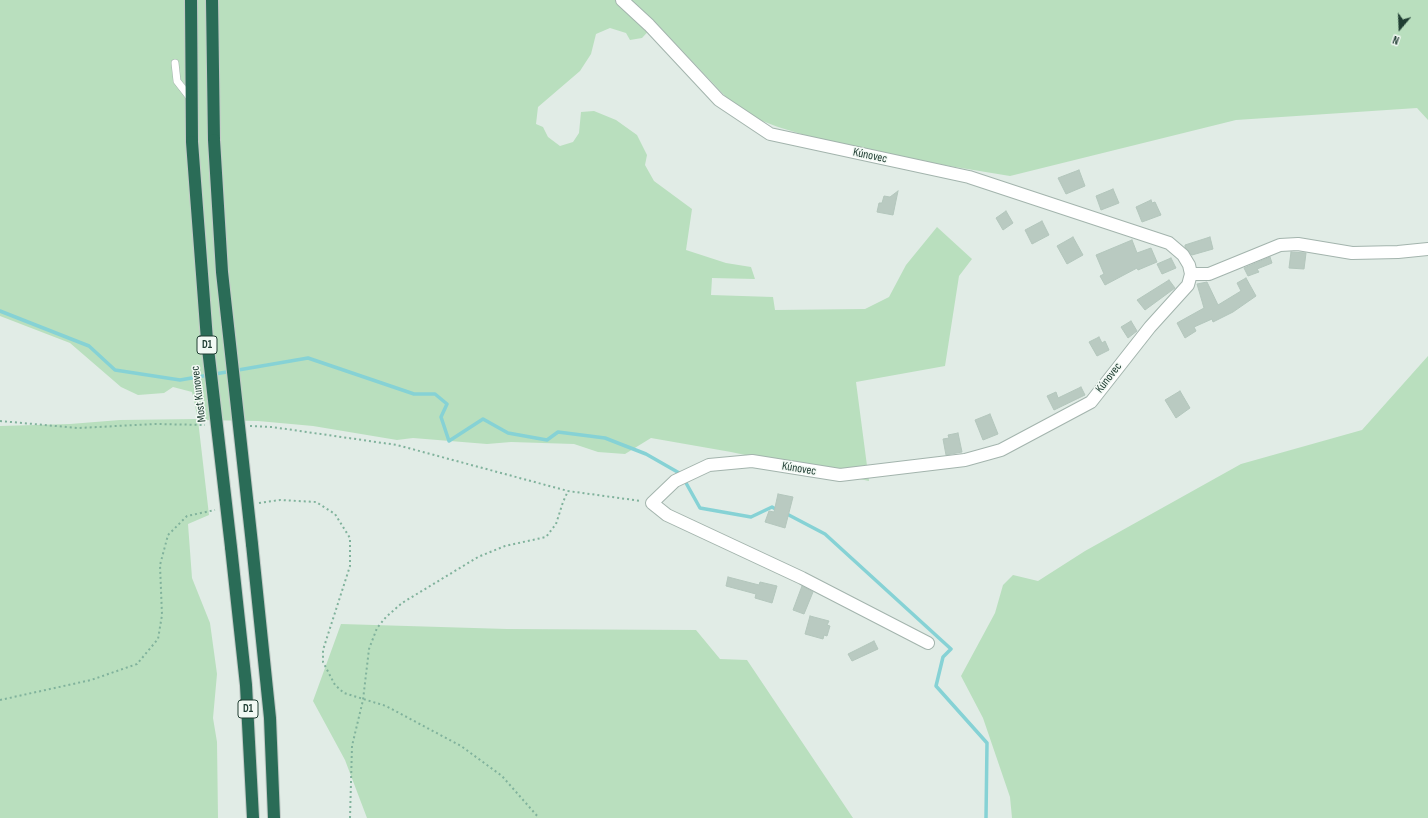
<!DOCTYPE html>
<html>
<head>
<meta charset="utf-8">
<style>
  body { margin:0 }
  #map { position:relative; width:1428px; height:818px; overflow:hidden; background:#e1ece6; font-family:"Sofia Sans Condensed",sans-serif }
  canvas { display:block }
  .north { position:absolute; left:1380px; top:8px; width:40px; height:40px; -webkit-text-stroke:3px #f2f9f4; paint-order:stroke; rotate:199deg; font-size:11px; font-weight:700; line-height:16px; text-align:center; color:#203e33 }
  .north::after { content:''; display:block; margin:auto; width:14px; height:18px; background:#203e33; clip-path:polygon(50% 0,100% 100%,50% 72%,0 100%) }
</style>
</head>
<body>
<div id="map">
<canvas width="1428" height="818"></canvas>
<div class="north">N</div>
</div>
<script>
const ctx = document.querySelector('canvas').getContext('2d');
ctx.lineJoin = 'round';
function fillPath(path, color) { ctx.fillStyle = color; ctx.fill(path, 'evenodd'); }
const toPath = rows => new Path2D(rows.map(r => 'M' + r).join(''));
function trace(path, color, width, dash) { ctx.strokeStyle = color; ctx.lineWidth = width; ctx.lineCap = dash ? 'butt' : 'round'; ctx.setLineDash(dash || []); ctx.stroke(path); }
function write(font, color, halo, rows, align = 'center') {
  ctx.font = font + ' "Sofia Sans Condensed",sans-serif'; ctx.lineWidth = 3; ctx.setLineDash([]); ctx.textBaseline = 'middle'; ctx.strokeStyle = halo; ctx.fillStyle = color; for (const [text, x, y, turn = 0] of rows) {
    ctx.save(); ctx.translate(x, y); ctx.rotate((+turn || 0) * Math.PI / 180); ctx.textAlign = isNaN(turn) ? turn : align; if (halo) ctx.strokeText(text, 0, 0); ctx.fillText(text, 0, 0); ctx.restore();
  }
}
fillPath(toPath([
  [0,0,1428,0,1428,120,1417,108,1236,120,1010,176,858,151,778,127,752,117,727,98,656,23,642,38,630,40,626,33,610,28,596,34,591,54,580,71,538,107,536,124,543,127,548,137,560,146,573,142,579,133,581,112,594,111,616,120,637,135,647,155,645,165,654,181,692,209,686,250,726,263,751,267,755,279,712,278,711,295,773,297,775,310,865,309,889,297,906,265,937,227,972,259,959,276,945,366,856,382,869,481,731,452,651,438,625,454,598,452,574,444,511,442,487,444,413,438,397,440,313,426,258,421,198,420,209,515,188,524,192,578,210,623,217,674,213,718,217,742,218,818,0,818,0,426,70,424,120,420,198,419,192,392,173,387,164,393,138,395,121,387,70,343,0,316],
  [1428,356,1428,818,1012,818,1010,797,983,718,961,676,995,613,1003,585,1013,575,1038,581,1085,551,1241,464,1362,430],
  [341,624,507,629,696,630,720,659,747,660,853,818,367,818,345,760,313,701]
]), '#b9dfbe');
trace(toPath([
  [0,311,89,346,115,370,180,380,308,358,414,394,435,394,447,404,441,417,449,441,483,419,508,433,547,440,558,432,605,438,646,454,681,474,700,508,751,517,772,507,779,511],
  [785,513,825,534,951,649,943,657,936,686,987,743,986,818]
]), '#86d2d5', 3.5);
const building = toPath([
  [1079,170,1085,186,1066,194,1058,178,1079,170],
  [1113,189,1119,203,1101,210,1096,196,1113,189],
  [898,191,893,215,877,212,879,203,882,203,884,196,890,197,898,191],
  [1151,200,1152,203,1155,202,1161,215,1142,222,1136,207,1151,200],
  [1006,211,1013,223,1003,230,996,218,1006,211],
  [1042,221,1049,235,1032,244,1025,230,1042,221],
  [1073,237,1083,255,1067,264,1057,246,1073,237],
  [1210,237,1213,249,1192,255,1185,247,1185,245,1210,237],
  [1132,240,1137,253,1151,248,1157,262,1138,270,1137,268,1105,285,1100,276,1104,274,1096,255,1132,240],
  [1291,252,1306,253,1304,269,1289,268,1291,252],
  [1270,257,1272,263,1257,269,1259,272,1248,276,1244,268,1270,257],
  [1171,258,1176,268,1162,274,1157,264,1171,258],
  [1246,278,1256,296,1233,312,1213,322,1212,319,1194,327,1196,331,1185,338,1177,323,1204,308,1197,284,1207,282,1218,305,1241,291,1237,283,1246,278],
  [1169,280,1175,288,1145,310,1137,300,1169,280],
  [1131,321,1137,331,1128,338,1121,327,1131,321],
  [1099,337,1102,343,1105,341,1109,350,1097,356,1089,342,1099,337],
  [1081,387,1085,395,1054,410,1047,396,1056,392,1058,398,1081,387],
  [1180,391,1190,408,1176,418,1165,400,1180,391],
  [990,414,998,434,983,440,975,420,990,414],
  [958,433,962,452,946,455,943,439,949,438,948,435,958,433],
  [778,494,793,497,785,528,765,522,769,511,774,512,778,494],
  [728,577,759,585,760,582,777,586,772,603,755,598,756,594,726,586,728,577],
  [802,586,813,592,804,614,793,610,802,586],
  [810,616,829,621,827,625,830,626,827,636,824,635,823,639,805,634,810,616],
  [874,641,878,649,852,661,848,654,874,641]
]);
fillPath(building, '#b9cac1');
trace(building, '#b3c6bc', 1);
const service = toPath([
  [175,63,177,81,191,99]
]);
const minor = toPath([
  [622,0,649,25,719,100,770,134,969,177,1169,243,1183,255,1189,265,1191,274,1188,285,1150,327,1091,402,1001,450,965,460,840,475,752,461,709,465,675,481,652,503,667,515,802,578,928,643],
  [1191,274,1209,274,1280,245,1298,244,1352,253,1398,252,1428,249]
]);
const motorway = toPath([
  [191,0,192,142],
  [212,0,214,140],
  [252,544,270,718,274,818],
  [231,547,246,685,253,818]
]);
trace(service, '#a3b4ad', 8);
trace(minor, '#a3b4ad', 14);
trace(motorway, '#c1c9c6', 14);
trace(toPath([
  [0,421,78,428,156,424,205,425],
  [250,426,272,427,397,445,568,491,641,501],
  [259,503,280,500,316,502,335,514,350,538,350,566,323,650,323,662,335,685,344,693,386,706,461,746,502,776,539,818],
  [0,700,91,680,137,664,158,639,162,615,160,565,168,535,187,516,215,510],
  [350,818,352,746,363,700,369,649,377,628,386,617,402,603,478,557,505,546,546,537,556,524,563,502,568,491]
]), '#80b29c', 2, [2, 3]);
trace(service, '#fff', 7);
trace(minor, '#fff', 12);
trace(motorway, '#2a6c57', 12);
const motorwayBridge = toPath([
  [214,140,222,272,252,544],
  [192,142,207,340,231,547]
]);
trace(motorwayBridge, '#c1c9c6', 14, []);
trace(motorwayBridge, '#2a6c57', 12);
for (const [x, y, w] of [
  [207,345,20],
  [248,709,20]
]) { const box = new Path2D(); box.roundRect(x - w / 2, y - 9, w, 18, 3); ctx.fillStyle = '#f2f9f4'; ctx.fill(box); trace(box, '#203e33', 1); }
write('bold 11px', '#203e33', null, [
  ["D1",207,345],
  ["D1",248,709]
]);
write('12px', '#203e33', '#f2f9f4', [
  ["Kúnovec",870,156,12],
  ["Kúnovec",1109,378,-52],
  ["Most Kunovec",199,394,-97],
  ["Kúnovec",799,469,9]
]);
</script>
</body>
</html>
